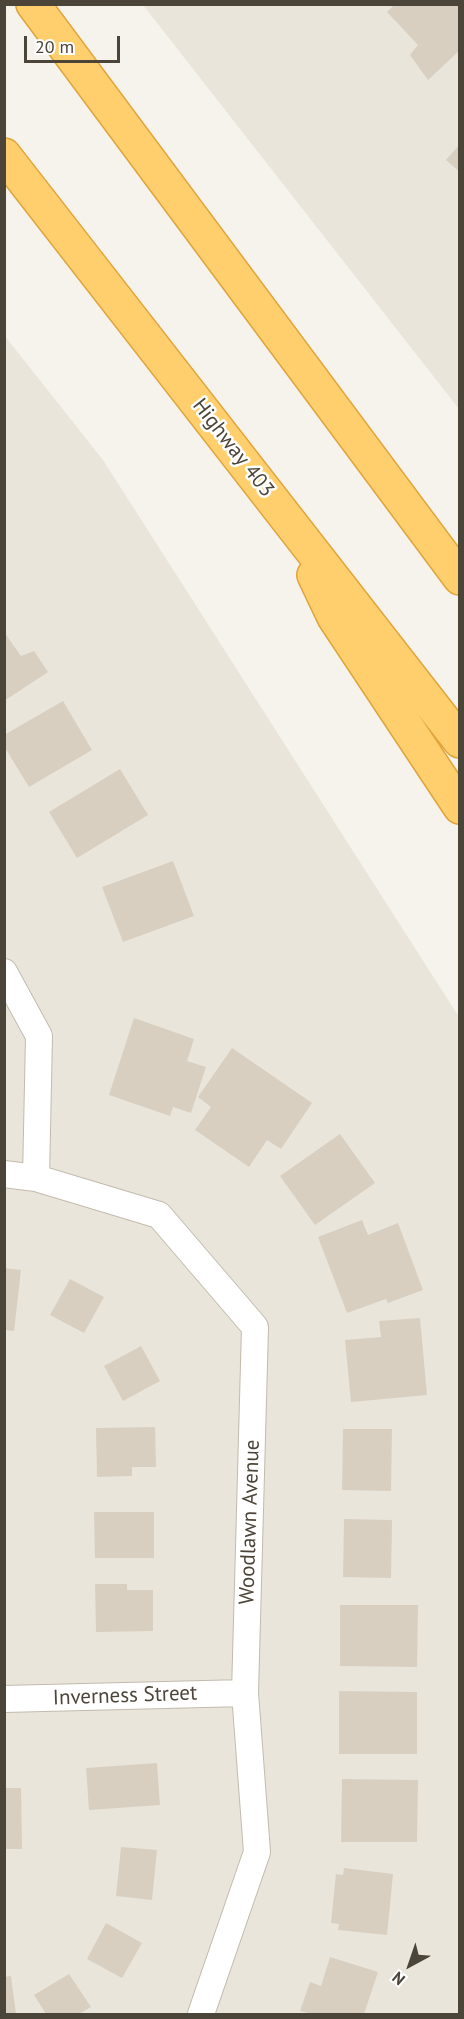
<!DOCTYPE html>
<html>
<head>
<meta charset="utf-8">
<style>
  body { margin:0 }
  #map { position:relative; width:464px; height:2019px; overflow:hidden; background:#f6f3ec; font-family:"PT Sans",sans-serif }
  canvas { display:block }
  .frame { position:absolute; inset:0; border:6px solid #4b4439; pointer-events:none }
  .north { position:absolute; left:380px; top:1935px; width:60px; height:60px; -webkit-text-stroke:4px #fff; paint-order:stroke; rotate:220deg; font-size:16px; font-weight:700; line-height:24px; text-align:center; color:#4b4439 }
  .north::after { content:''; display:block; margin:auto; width:21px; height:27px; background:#4b4439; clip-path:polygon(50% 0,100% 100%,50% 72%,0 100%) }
  .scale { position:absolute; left:24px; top:36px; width:96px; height:27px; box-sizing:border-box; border:3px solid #4b4439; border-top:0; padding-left:8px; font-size:18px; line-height:21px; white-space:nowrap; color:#4b4439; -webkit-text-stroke:4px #fff; paint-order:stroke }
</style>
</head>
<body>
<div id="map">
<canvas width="464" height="2019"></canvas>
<div class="frame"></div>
<div class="north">N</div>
<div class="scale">20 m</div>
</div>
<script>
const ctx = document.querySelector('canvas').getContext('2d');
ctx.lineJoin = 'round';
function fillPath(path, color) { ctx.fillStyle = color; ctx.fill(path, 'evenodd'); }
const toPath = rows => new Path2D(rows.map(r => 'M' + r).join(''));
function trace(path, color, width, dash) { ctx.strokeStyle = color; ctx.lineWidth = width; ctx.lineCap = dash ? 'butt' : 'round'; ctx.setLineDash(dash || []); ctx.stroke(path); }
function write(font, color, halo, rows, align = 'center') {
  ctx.font = font + ' "PT Sans",sans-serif'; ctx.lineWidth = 5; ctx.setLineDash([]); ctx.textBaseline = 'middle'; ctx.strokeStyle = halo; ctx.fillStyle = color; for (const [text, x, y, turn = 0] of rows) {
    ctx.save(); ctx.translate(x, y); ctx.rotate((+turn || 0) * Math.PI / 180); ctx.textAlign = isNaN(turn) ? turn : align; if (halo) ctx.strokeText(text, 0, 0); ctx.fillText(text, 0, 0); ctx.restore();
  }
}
fillPath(toPath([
  [143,5,459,5,459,409],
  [4,335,103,460,459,1017,459,2014,5,2014]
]), '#eae5da');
fillPath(toPath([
  [395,4,460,4,460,50,428,80,410,55,418,45,387,12],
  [460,144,460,172,446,160],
  [4,632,21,656,34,651,48,672,4,701],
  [63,701,92,750,29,787,4,746,4,735],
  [120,769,148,815,77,858,49,812],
  [173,861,194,916,123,942,102,887],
  [134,1018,194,1039,187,1061,206,1067,191,1113,173,1107,170,1116,109,1095],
  [232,1048,312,1103,281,1149,267,1140,249,1167,195,1130,211,1107,198,1097],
  [340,1134,375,1183,315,1225,280,1176],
  [362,1220,368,1235,398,1223,423,1290,388,1303,386,1299,347,1313,318,1237],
  [4,1268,21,1270,14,1331,4,1330],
  [70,1279,104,1297,84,1333,50,1315],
  [420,1318,427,1395,351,1402,345,1340,381,1337,379,1321],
  [141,1346,160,1381,123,1401,104,1366],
  [155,1427,156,1467,132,1467,132,1476,97,1477,96,1428],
  [343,1429,392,1429,391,1491,342,1490],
  [94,1512,154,1512,154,1558,95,1558],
  [344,1519,392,1520,391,1578,343,1577],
  [95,1584,127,1584,127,1590,153,1590,153,1631,96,1632],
  [340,1605,418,1605,417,1667,340,1666],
  [339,1691,417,1692,417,1754,339,1754],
  [157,1763,160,1805,89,1810,86,1768],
  [342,1779,418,1780,417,1842,341,1842],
  [4,1788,21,1788,22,1849,4,1849],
  [121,1847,157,1850,152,1900,116,1896],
  [344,1868,393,1874,387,1935,338,1930,339,1924,331,1923,336,1874,343,1875],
  [106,1923,142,1943,122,1978,87,1959],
  [330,1957,378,1972,364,2014,312,2014,300,2011,310,1982,321,1986],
  [69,1974,91,2007,79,2014,46,2014,34,1995],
  [11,1976,16,2014,4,2014,4,1977]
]), '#d8cfc1');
const minor = toPath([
  [4,972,39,1036,36,1178],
  [4,1174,36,1178,159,1215,255,1327,245,1693,257,1852,201,2014],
  [4,1699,245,1693]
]);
const motorway = toPath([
  [33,4,460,578],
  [4,155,460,741],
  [314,575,334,617,460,807]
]);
trace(minor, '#c2bbae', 28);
trace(motorway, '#e0a43c', 36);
trace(minor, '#fff', 26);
trace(motorway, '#ffcf6e', 33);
write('21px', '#4b4439', '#fff', [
  ["Highway 403",233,448,52],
  ["Woodlawn Avenue",250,1522,-88],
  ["Inverness Street",125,1696,-2]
]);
</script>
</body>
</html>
